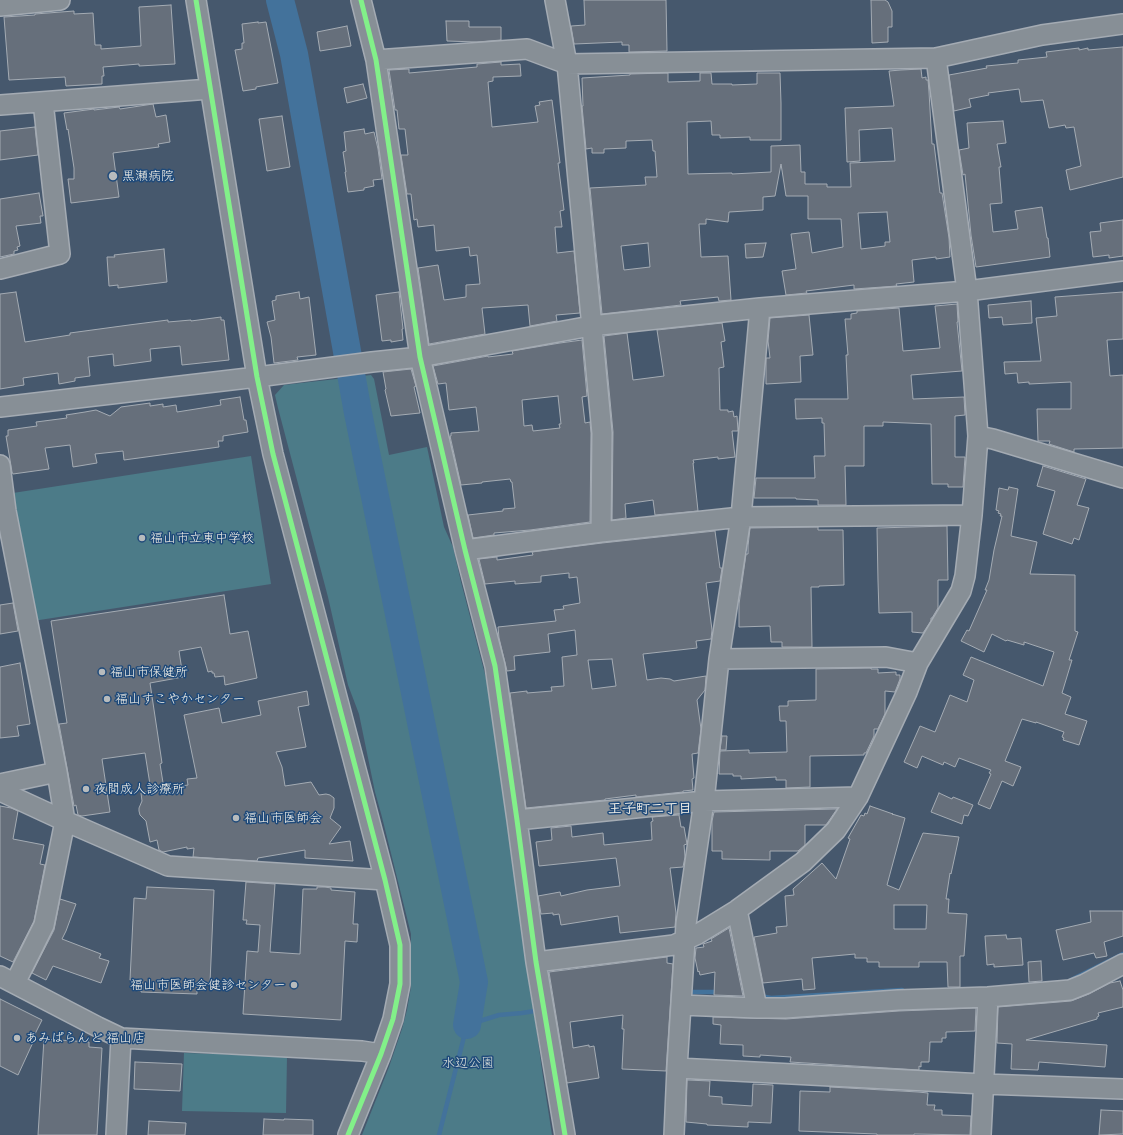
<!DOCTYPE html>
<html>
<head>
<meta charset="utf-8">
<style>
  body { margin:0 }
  canvas { display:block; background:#46586d }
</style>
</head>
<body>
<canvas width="1123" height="1135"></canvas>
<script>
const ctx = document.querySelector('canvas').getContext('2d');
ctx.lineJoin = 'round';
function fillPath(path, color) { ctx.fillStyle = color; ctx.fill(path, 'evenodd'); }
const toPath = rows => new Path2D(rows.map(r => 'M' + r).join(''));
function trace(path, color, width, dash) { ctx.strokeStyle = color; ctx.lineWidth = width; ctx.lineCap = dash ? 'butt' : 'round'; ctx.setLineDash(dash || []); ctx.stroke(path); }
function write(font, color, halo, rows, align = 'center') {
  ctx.font = font + ' Delius,"Klee One",sans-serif'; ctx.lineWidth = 3; ctx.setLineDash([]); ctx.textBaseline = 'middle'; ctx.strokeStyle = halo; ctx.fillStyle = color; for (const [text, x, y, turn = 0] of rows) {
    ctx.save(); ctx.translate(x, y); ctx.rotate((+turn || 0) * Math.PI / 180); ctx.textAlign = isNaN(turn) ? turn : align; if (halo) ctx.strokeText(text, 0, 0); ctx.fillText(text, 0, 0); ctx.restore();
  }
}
fillPath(toPath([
  [371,375,374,379,389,455,427,447,444,527,453,547,461,582,487,682,509,832,543,1077,552,1135,362,1135,389,1067,402,1029,407,1010,411,987,411,934,382,817,375,792,359,714,348,685,328,597,278,408,275,395,284,385],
  [251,456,271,584,33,621,13,493],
  [184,1053,287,1056,286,1113,182,1111]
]), '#4c7b88');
trace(toPath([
  [1071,980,1123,954],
  [687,992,719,992],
  [760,996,771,998,902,990],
  [439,1135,467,1025,499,1015,522,1013,541,1010]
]), '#43729b', 4.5);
trace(toPath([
  [280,0,294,54,358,413,474,982,467,1025]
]), '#43729b', 28);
const building = toPath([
  [584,0,666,0,667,51,629,52,629,45,622,45,622,42,574,44,571,26,585,25,584,0],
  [871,0,885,0,888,2,892,11,892,27,888,27,888,42,872,43,871,0],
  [171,5,175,64,139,66,139,64,103,67,104,76,102,76,102,84,66,86,65,77,9,80,4,17,35,15,35,14,74,11,74,14,93,13,95,45,101,45,101,49,141,46,139,7,171,5],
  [446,21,469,21,469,27,501,27,501,40,477,42,447,41,446,21],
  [258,22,258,23,266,22,278,83,256,87,256,89,243,91,235,50,242,49,242,43,244,43,242,24,258,22],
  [347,26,351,46,320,51,317,32,347,26],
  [1123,47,1123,177,1070,190,1066,170,1081,166,1074,127,1066,128,1065,125,1049,128,1043,100,1021,102,1019,89,988,93,989,95,969,99,971,107,954,111,949,75,987,68,986,66,1018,63,1018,60,1047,57,1046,52,1079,48,1079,50,1088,48,1088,50,1123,47],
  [501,62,501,65,520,64,521,76,493,77,493,81,488,82,492,127,538,122,535,106,540,105,539,102,552,100,560,163,558,163,564,210,560,211,562,227,555,227,557,253,574,251,580,313,556,315,557,321,530,326,528,305,482,308,485,334,429,344,418,268,438,265,444,300,466,297,466,285,480,284,477,255,470,256,469,247,436,251,434,225,418,227,417,219,414,220,411,194,407,194,401,155,408,155,405,129,399,129,397,110,395,110,389,70,409,69,409,73,477,67,477,64,501,62],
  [921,69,922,78,926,77,926,80,928,80,929,92,932,144,934,144,940,193,942,193,949,238,950,257,936,259,936,257,912,260,914,282,896,284,897,286,854,289,854,285,806,291,807,293,786,295,782,271,796,269,791,234,809,232,812,253,843,247,841,219,808,219,808,196,786,196,781,164,775,196,763,197,763,210,729,212,728,222,706,219,706,224,699,224,701,257,728,256,731,300,719,301,718,297,680,301,681,305,602,314,590,188,646,185,645,177,657,177,655,151,653,151,652,140,626,141,626,148,604,149,604,153,592,153,592,148,586,149,582,106,583,106,582,78,630,75,630,74,666,73,668,73,668,82,700,81,700,73,711,73,712,84,732,84,732,85,757,84,757,73,780,73,781,103,781,140,750,140,750,137,720,138,720,135,712,135,711,121,687,122,688,174,732,173,732,174,771,172,771,146,800,145,801,172,805,172,805,184,827,184,827,187,851,187,850,163,895,161,892,128,859,130,860,161,847,162,845,108,894,106,889,71,901,70,921,69],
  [887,212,890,242,885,242,885,246,861,249,858,213,887,212],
  [648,243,650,267,624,270,621,246,648,243],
  [363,84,367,98,347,103,344,88,363,84],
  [153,104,156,117,166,115,170,142,158,144,159,147,113,153,119,197,71,203,68,179,74,179,74,168,68,129,67,130,64,113,94,109,94,110,119,107,120,109,153,104],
  [282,116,290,167,267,171,259,119,282,116],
  [1003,121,1006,143,997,144,1001,167,999,167,1002,203,990,204,993,232,1018,229,1015,211,1042,207,1047,238,1048,238,1050,257,976,267,971,235,965,174,963,175,959,150,969,148,967,123,1003,121],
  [35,127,38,155,0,160,0,131,35,127],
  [364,129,365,134,374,132,378,149,382,179,373,180,374,186,364,188,364,190,348,192,345,172,346,172,343,152,346,151,344,132,364,129],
  [39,193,43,216,40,216,41,223,16,226,20,246,17,247,18,250,14,251,14,254,0,257,0,199,39,193],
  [1123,220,1123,256,1109,258,1109,255,1093,257,1090,232,1101,231,1100,223,1123,220],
  [766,243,763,257,746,258,745,244,766,243],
  [164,249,167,282,118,288,118,285,109,286,107,257,115,257,114,255,164,249],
  [16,292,25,342,70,335,70,333,129,325,168,320,168,322,191,320,191,321,221,317,221,320,224,320,229,360,182,365,180,346,150,349,151,361,114,366,113,354,88,357,90,376,75,378,75,381,59,384,58,373,23,378,24,385,0,389,0,294,16,292],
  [299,292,300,299,309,297,316,355,297,357,298,360,274,363,271,337,267,322,275,320,272,301,276,300,276,296,299,292],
  [399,292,403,329,402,329,403,340,391,342,391,340,382,341,376,295,399,292],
  [1123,292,1123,339,1107,340,1110,376,1123,375,1123,448,1074,449,1074,452,1049,444,1050,441,1038,441,1037,409,1071,409,1071,382,1029,384,1029,382,1018,383,1017,373,1005,374,1004,362,1041,361,1036,318,1057,316,1055,297,1123,292],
  [1031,301,1032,323,1003,325,1002,317,989,318,988,305,1031,301],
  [957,304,958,322,957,322,962,371,911,375,913,399,964,397,965,415,955,416,955,457,965,457,963,487,948,487,948,484,932,484,931,424,883,422,883,426,864,426,864,466,845,466,846,505,818,505,818,500,796,499,796,498,754,498,756,478,815,478,814,456,825,456,824,423,822,423,822,418,796,419,795,399,848,399,846,355,848,355,845,319,851,319,851,314,857,313,857,311,899,308,903,351,940,348,935,306,957,304],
  [809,315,813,355,800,356,801,382,766,384,766,358,770,358,768,341,770,318,809,315],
  [722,323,725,341,721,342,724,367,719,368,720,410,728,410,728,412,733,411,734,417,737,416,738,431,732,431,735,457,718,459,718,457,693,460,694,463,693,463,698,511,655,515,653,500,625,504,626,518,612,520,613,432,604,336,627,333,633,380,664,376,657,330,722,323],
  [582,340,587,396,582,397,585,423,590,422,591,433,590,522,530,530,494,533,494,535,473,538,468,515,503,511,503,509,515,508,512,482,511,482,510,479,482,482,482,483,461,485,450,436,451,436,451,433,479,431,476,407,449,410,446,383,438,384,433,366,488,356,488,357,513,354,512,351,560,343,582,340],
  [558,396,561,424,559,424,560,428,533,431,532,425,524,426,522,400,558,396],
  [411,369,416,386,414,387,420,413,391,416,385,390,386,389,383,372,411,369],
  [240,397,244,420,246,420,248,432,223,436,223,441,218,441,219,447,124,460,123,451,95,454,97,463,73,467,70,445,45,448,49,469,13,474,12,472,6,436,8,436,8,430,37,426,36,422,67,418,66,415,85,412,96,410,110,416,121,407,150,403,150,406,163,404,163,407,176,405,177,412,221,405,220,400,240,397],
  [1043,466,1086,479,1077,505,1089,508,1079,540,1074,538,1072,544,1043,534,1055,491,1037,486,1043,466],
  [1009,487,1018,489,1011,536,1037,542,1030,574,1075,575,1075,631,1078,632,1069,660,1072,660,1062,693,1071,697,1065,714,1087,721,1079,745,1063,740,1064,738,1062,737,1064,732,1036,722,1036,723,1022,719,1005,761,1021,767,1013,786,1002,781,990,809,978,804,991,774,989,773,991,770,959,758,955,767,944,762,943,765,922,756,917,768,904,762,920,726,935,732,950,695,967,702,974,680,963,675,971,657,1043,686,1054,652,1024,642,1024,645,1007,640,1006,641,992,634,984,652,961,641,967,630,969,631,987,590,985,590,989,580,994,550,1002,516,1000,516,1001,514,998,513,999,511,996,510,999,488,1008,490,1009,487],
  [947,526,948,580,938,580,938,608,932,618,931,618,931,621,923,633,912,632,912,612,879,613,878,581,877,528,947,526],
  [818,527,818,530,843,530,844,585,819,586,819,587,811,587,812,647,782,647,782,642,771,642,770,626,739,627,739,604,746,554,748,554,748,546,750,528,818,527],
  [715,531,720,568,722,568,720,581,706,583,712,630,711,639,696,641,697,648,643,654,647,680,661,678,670,679,674,681,706,676,705,690,697,700,701,729,698,753,692,754,694,778,692,779,693,790,683,791,683,792,636,797,636,795,605,799,605,800,526,808,510,693,527,691,527,693,552,691,551,687,564,686,562,657,577,655,575,630,548,634,550,652,514,656,515,670,507,671,499,638,498,627,556,621,554,610,564,609,563,606,580,603,577,577,569,578,569,573,541,576,541,582,515,584,515,581,485,584,479,559,497,557,497,560,533,555,532,552,602,543,715,531],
  [612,659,616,686,592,689,588,660,612,659],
  [224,595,230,634,248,631,257,678,225,685,224,676,215,677,214,673,212,673,212,671,208,672,201,647,179,651,183,677,150,683,162,763,160,764,164,789,188,785,187,779,197,778,184,715,219,708,222,723,261,715,258,701,307,691,309,705,298,707,306,747,276,752,282,767,285,786,311,782,319,795,326,794,330,795,334,798,334,808,330,818,341,827,329,844,350,841,353,861,305,858,305,850,258,858,257,861,193,857,194,848,187,849,187,847,163,852,159,850,157,840,150,842,146,821,140,815,139,811,139,808,142,801,141,793,151,791,145,753,102,759,110,812,82,816,78,815,76,805,74,806,59,724,67,723,51,621,224,595],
  [13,603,18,631,0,634,0,605,13,603],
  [20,663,30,724,17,726,19,736,0,738,0,667,20,663],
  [871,668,871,669,878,669,878,673,896,672,896,675,900,675,900,679,895,692,885,691,885,714,878,729,874,729,874,736,866,753,864,753,864,755,810,756,810,787,786,788,786,780,776,780,776,777,741,779,741,776,733,776,733,774,719,774,720,751,749,750,749,753,787,752,786,721,780,721,779,706,788,706,788,701,816,700,816,669,871,668],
  [722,736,727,736,726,750,720,750,722,736],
  [939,793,952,799,953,797,973,805,968,816,964,815,962,824,931,812,939,793],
  [0,806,11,808,18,811,13,839,44,845,40,864,45,865,34,921,13,962,0,956,0,806],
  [870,806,893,814,892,814,905,818,887,885,899,890,923,833,959,837,951,874,950,873,946,899,949,899,948,913,967,914,964,956,960,956,960,987,948,987,947,962,919,962,919,967,879,967,879,962,867,962,867,958,855,958,855,954,812,958,815,989,803,990,802,979,763,983,754,937,777,933,776,927,787,926,785,896,794,895,793,889,822,863,836,879,850,839,848,838,861,815,864,816,865,813,867,814,870,806],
  [894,905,927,905,926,929,894,929,894,905],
  [837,809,826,825,805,825,805,845,798,851,770,851,770,860,722,859,722,851,712,851,712,821,714,812,837,809],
  [679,815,681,827,684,827,687,844,684,845,685,857,683,867,670,868,676,913,675,927,620,933,618,916,561,925,559,914,553,915,553,913,541,914,538,896,560,892,561,896,587,890,620,886,616,858,539,866,536,842,552,840,551,828,571,826,572,837,603,833,604,845,652,840,651,822,653,821,652,817,679,815],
  [246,882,275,884,270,952,300,954,303,889,317,889,317,887,325,887,331,888,331,890,355,892,353,924,358,924,357,942,345,941,341,1020,243,1014,247,951,258,952,260,925,246,924,247,920,243,920,246,882],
  [147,887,214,890,210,983,197,982,197,994,141,992,142,981,130,980,134,898,146,899,147,887],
  [60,899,76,904,66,931,62,939,101,954,99,958,109,961,101,983,53,966,46,980,32,973,54,930,60,899],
  [1090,911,1123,911,1123,936,1104,942,1107,956,1096,958,1094,953,1063,960,1056,930,1091,922,1090,911],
  [729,928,743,996,714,995,715,972,700,975,699,971,698,972,695,958,696,948,704,947,703,944,712,941,711,939,729,928],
  [1006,935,1007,939,1021,938,1023,965,994,967,994,964,987,965,985,936,1006,935],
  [667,957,667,963,673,964,666,1071,622,1069,624,1029,622,1029,623,1015,570,1022,573,1048,589,1045,589,1047,594,1046,599,1078,567,1083,549,972,667,957],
  [1041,961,1042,981,1029,982,1028,962,1041,961],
  [1120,981,1123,990,1123,1007,1098,1013,1099,1016,1097,1017,1097,1019,1026,1040,1107,1045,1105,1067,1039,1062,1038,1070,1011,1069,1012,1044,997,1043,998,1007,1071,1001,1089,994,1110,983,1120,981],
  [0,999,42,1020,33,1038,35,1038,18,1075,0,1066,0,999],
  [976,1008,975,1031,946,1032,946,1038,942,1038,942,1042,930,1042,929,1062,921,1062,921,1067,919,1066,919,1070,790,1062,791,1057,760,1055,760,1057,743,1056,743,1045,720,1044,721,1025,713,1024,713,1017,786,1019,899,1011,976,1008],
  [44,1039,89,1042,89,1047,102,1048,97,1135,38,1135,44,1039],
  [135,1062,182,1064,180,1091,134,1089,135,1062],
  [687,1080,710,1081,709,1096,722,1097,722,1104,752,1106,753,1084,773,1085,771,1123,748,1122,748,1127,707,1125,707,1124,686,1122,687,1080],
  [830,1087,918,1092,928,1093,927,1105,935,1105,934,1110,942,1110,942,1115,971,1116,970,1135,914,1134,914,1135,877,1135,877,1134,799,1131,800,1091,830,1092,830,1087],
  [1101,1110,1123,1111,1123,1134,1099,1135,1101,1110],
  [264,1119,284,1120,284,1119,313,1120,313,1135,263,1135,264,1119],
  [149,1121,186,1123,185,1135,148,1135,149,1121]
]);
fillPath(building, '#666f7b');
trace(building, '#a4abb3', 1);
const minor = toPath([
  [196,0,257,377,273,454,385,880,400,945,400,984,393,1019,381,1054,348,1135],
  [361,0,376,60,420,357,465,550,495,666,517,820,536,962,565,1135],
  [555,0,567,64,602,433,601,532],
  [0,6,60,0],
  [376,60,527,49,567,64,936,58,1042,35,1123,24],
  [0,105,210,89],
  [0,269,60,254,43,102],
  [0,407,257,377,372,362,420,357,591,326,760,308,967,291,1123,271],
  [978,436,993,439,1123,478],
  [0,465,6,511,57,772,65,821,44,925,15,983],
  [465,550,601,532,741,517,972,515],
  [719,659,886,657,918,663],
  [0,784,57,772],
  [0,791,65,821,168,866,385,880],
  [517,820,704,801,858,797],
  [737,910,757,1008],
  [536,962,674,945,698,934,737,910,803,862,836,830,858,797,907,692,918,663,961,591,965,576,972,515,978,436,967,291,936,58],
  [0,976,98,1027,121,1038,362,1051,381,1054],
  [681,1005,757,1008,785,1008,898,1000,988,997,1070,990,1085,984,1123,964],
  [677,1068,984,1084,1123,1089],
  [116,1135,121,1038],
  [674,1135,677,1068,686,924,704,801,719,659,741,517,760,308],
  [981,1135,988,997]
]);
trace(minor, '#a4abb3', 22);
trace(minor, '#878f96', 19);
trace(toPath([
  [196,0,257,377,273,454,385,880,400,945,400,984,393,1019,381,1054,348,1135],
  [361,0,376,60,420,357,465,550,495,666,517,820,536,962,565,1135]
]), '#82f089', 5);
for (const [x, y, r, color] of [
  [113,176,5,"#b7bbbd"],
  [142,538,4,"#b7bbbd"],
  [102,672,4,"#b7bbbd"],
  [107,699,4,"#b7bbbd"],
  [86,789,4,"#b7bbbd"],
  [236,818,4,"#b7bbbd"],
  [294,985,4,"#b7bbbd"],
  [17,1038,4,"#b7bbbd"]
]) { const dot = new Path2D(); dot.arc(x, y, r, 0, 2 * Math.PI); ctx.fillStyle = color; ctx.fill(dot); trace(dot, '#1f4a7a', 1.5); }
write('13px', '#f4f1e8', '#1f4a7a', [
  ["黒瀬病院",122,176],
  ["福山市立東中学校",150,538],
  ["福山市保健所",110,672],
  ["福山すこやかセンター",115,699],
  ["夜間成人診療所",94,789],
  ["福山市医師会",244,818],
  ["福山市医師会健診センター",286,985,"right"],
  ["あみぱらんど 福山店",25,1038]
], 'left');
write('13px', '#dbe0da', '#1f4a7a', [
  ["水辺公園",468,1063]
]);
write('bold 14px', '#f4f1e8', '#1f4a7a', [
  ["王子町二丁目",650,809]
]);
</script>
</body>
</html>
